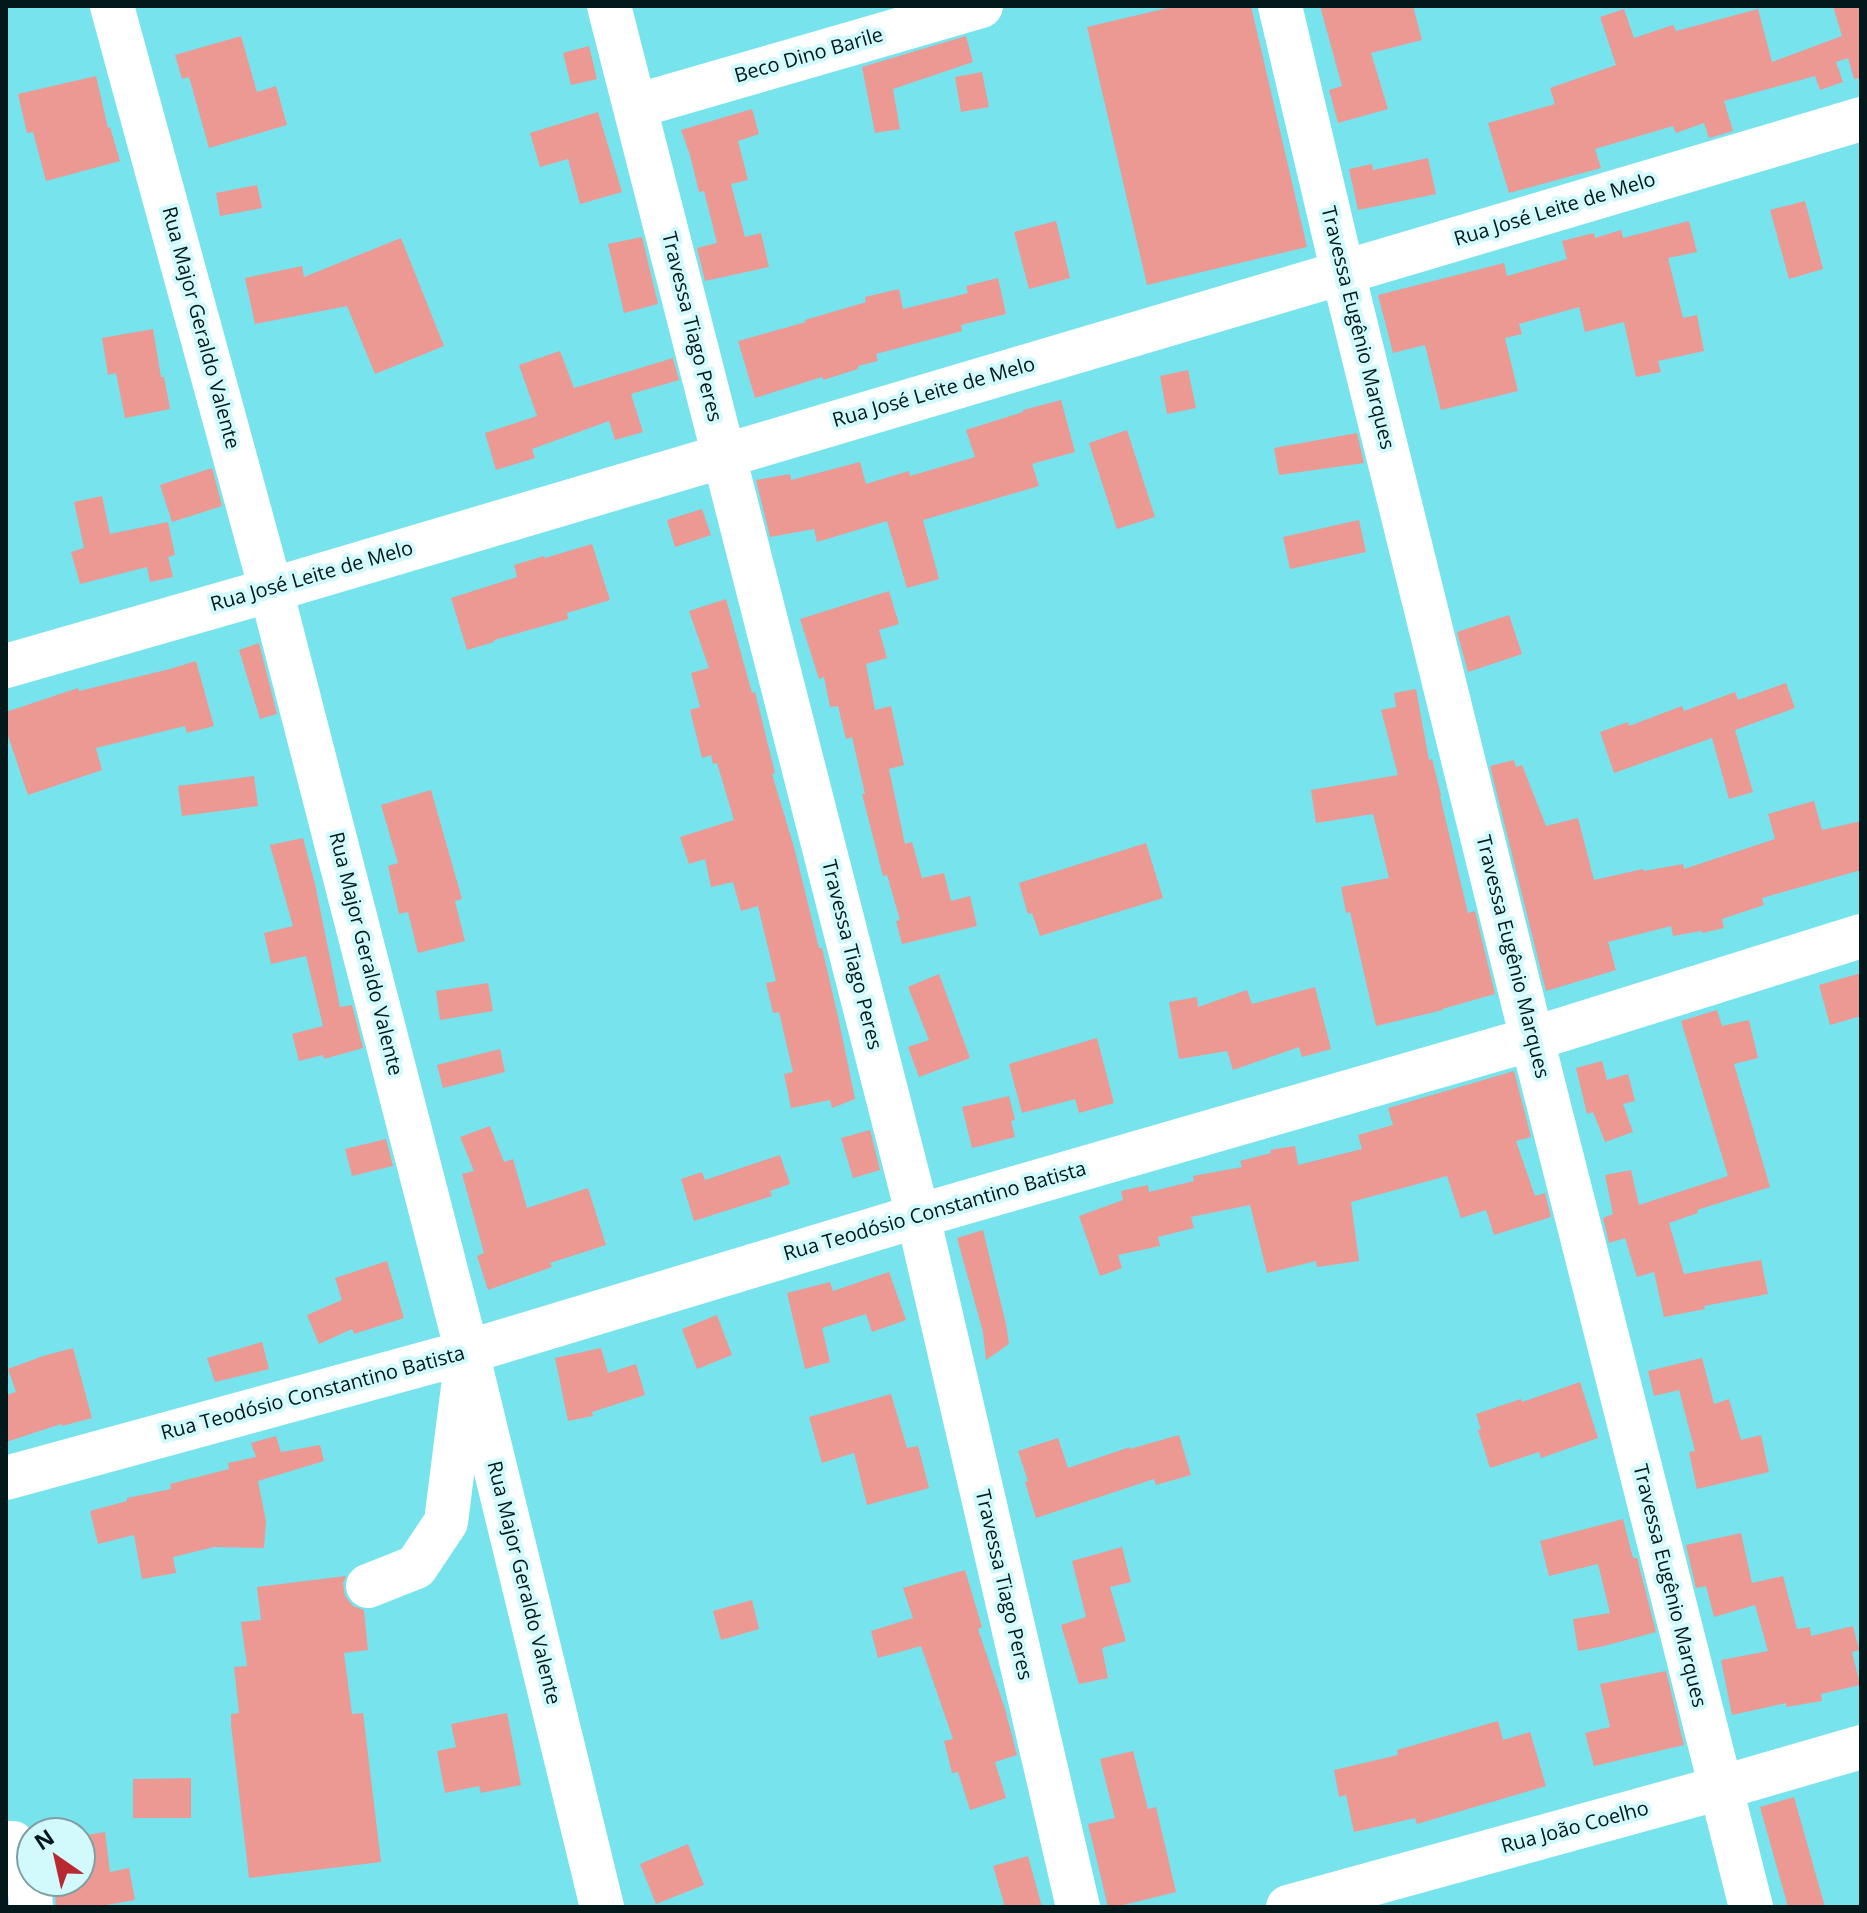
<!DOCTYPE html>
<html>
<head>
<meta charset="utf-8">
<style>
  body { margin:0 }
  #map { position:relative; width:1867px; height:1913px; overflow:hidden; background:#77e3ed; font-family:"Open Sans",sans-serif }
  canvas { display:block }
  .frame { position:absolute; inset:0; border:8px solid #02181a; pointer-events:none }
  .north { position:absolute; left:16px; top:1817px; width:80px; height:80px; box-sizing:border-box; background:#d2f9fc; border:2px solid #7f9fa2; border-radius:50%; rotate:326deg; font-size:22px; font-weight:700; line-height:32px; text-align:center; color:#02181a }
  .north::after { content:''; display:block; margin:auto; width:28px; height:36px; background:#b92932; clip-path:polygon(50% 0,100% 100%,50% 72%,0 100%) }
</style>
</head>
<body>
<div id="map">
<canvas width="1867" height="1913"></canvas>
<div class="frame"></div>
<div class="north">N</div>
</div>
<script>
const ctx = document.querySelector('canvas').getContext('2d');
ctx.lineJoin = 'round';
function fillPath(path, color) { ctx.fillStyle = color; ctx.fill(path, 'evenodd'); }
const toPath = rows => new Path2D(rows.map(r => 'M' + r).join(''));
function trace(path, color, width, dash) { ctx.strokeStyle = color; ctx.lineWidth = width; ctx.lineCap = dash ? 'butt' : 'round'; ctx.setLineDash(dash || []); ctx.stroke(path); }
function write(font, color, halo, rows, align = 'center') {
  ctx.font = font + ' "Open Sans",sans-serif'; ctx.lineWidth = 8; ctx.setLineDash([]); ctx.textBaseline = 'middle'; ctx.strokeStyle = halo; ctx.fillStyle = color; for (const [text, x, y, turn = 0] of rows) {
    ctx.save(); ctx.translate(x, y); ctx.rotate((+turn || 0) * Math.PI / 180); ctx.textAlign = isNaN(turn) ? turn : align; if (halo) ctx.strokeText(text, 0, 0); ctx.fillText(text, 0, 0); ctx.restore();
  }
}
fillPath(toPath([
  [1176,6,1251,6,1307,247,1147,285,1087,27],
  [1320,6,1413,6,1422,40,1371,53,1388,109,1338,123,1329,90,1342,86],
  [1833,6,1861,6,1861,78,1854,79,1848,58,1836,62,1843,82,1820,90,1815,76,1724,101,1733,131,1709,138,1704,123,1676,133,1673,126,1595,149,1601,168,1509,193,1488,123,1555,104,1550,88,1616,65,1600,17,1624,9,1634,38,1673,25,1676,31,1758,9,1772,62,1842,36],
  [241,36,257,92,276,86,287,125,209,148,189,77,182,79,175,55],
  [966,36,973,62,893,89,900,129,875,133,862,67],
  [589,46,597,79,571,85,563,53],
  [982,72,989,107,961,112,955,77],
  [96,76,108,128,110,127,120,161,46,181,33,132,27,133,18,94],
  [752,109,759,134,738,141,748,180,731,184,745,237,761,233,769,267,705,281,697,248,717,243,704,191,699,192,690,155,681,130],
  [598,112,622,192,580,204,568,159,540,167,530,133],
  [1428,158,1436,194,1358,210,1349,169,1372,164,1373,170],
  [257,185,262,208,220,216,216,193],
  [1805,201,1823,269,1789,279,1770,210],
  [1056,221,1070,278,1029,289,1014,232],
  [1689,221,1697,252,1668,258,1683,318,1697,315,1704,351,1658,361,1661,372,1636,377,1624,322,1585,332,1579,307,1519,324,1522,334,1505,338,1518,391,1441,410,1425,345,1393,353,1378,295,1504,263,1507,276,1567,259,1562,241,1594,233,1595,238,1621,230,1623,238],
  [642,237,658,304,624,313,608,244],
  [401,238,444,346,375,374,347,306,255,324,245,278,302,266,304,277],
  [998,278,1006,314,961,325,962,331,876,354,878,361,858,366,858,369,823,380,822,377,755,398,738,341,806,322,805,320,866,302,865,297,899,289,903,309,968,293,966,286],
  [153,329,161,377,164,377,170,409,125,418,116,373,108,375,102,338],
  [560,351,574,388,673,358,679,380,631,394,643,432,615,440,609,421,532,449,535,458,496,470,485,433,537,416,519,365],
  [1188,370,1196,408,1167,414,1160,376],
  [1061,400,1075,452,1032,464,1039,486,923,520,939,579,907,588,887,521,817,542,814,529,770,537,756,480,790,474,791,480,860,462,866,484,909,471,910,476,975,457,966,430,1023,412,1023,410],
  [1127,430,1155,517,1117,529,1089,443],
  [1357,433,1364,463,1279,475,1274,448],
  [212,468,222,506,172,522,160,485],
  [102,496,110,534,168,522,175,555,168,557,173,577,150,582,147,567,80,584,71,552,84,548,74,502],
  [702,509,711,535,675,547,667,520],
  [1359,520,1366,552,1290,569,1283,537],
  [592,544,610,600,567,613,568,619,494,640,494,642,467,650,451,598,517,577,514,565,544,556,545,558],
  [889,591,899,624,879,630,887,658,866,664,875,710,891,706,904,765,889,769,905,844,912,842,922,878,944,873,951,901,970,896,977,926,902,944,896,921,900,920,887,875,883,876,862,794,865,794,852,737,846,739,838,706,830,707,824,677,819,679,800,619],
  [726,599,752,693,755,692,775,773,772,774,794,847,819,948,822,948,839,1021,855,1099,832,1108,830,1100,791,1108,784,1074,793,1072,779,1012,773,1013,766,983,776,981,758,906,741,911,733,882,711,887,705,859,689,864,680,837,734,820,717,763,713,764,711,755,702,758,690,710,700,707,691,673,709,668,689,611],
  [1509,615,1522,654,1468,672,1457,632],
  [259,643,277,714,260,719,239,650],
  [196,661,214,726,187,733,185,726,96,748,102,770,28,795,6,730,6,712,78,688,79,691,170,669],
  [1786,683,1795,708,1735,730,1753,792,1729,799,1712,738,1614,773,1600,732,1628,722,1629,726,1682,706,1684,711,1735,692,1738,700],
  [1416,689,1429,760,1432,759,1441,795,1440,796,1468,913,1475,911,1495,994,1442,1009,1443,1010,1376,1026,1350,912,1346,913,1341,887,1389,878,1373,814,1316,823,1311,790,1398,775,1381,710,1396,707,1394,693],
  [1514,760,1516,767,1522,765,1546,826,1578,818,1594,880,1643,869,1644,871,1683,864,1684,869,1775,839,1768,814,1814,801,1822,830,1861,821,1861,870,1762,898,1764,905,1722,919,1724,928,1702,933,1701,931,1673,936,1671,926,1608,942,1616,970,1546,991,1490,766],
  [254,776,258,806,182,816,178,786],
  [431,790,462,899,455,901,465,941,418,953,408,912,399,914,388,866,398,863,381,805],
  [303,838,315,884,340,1007,352,1005,363,1048,324,1059,323,1055,299,1061,292,1034,323,1026,306,956,271,964,264,933,293,926,270,845],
  [1146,843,1163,898,1040,936,1032,913,1028,914,1019,883],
  [1861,973,1861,1016,1830,1025,1819,985],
  [939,974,970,1058,919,1077,908,1047,929,1040,908,987],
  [488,983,493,1011,440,1020,436,991],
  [1315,987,1331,1049,1302,1057,1299,1047,1233,1070,1227,1051,1179,1059,1169,1002,1197,997,1198,1007,1247,990,1252,1004],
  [1717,1010,1722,1026,1749,1020,1758,1058,1734,1064,1770,1187,1697,1210,1698,1213,1669,1223,1684,1274,1761,1260,1768,1294,1704,1306,1705,1309,1664,1317,1654,1272,1637,1277,1625,1238,1609,1243,1603,1218,1613,1214,1605,1175,1631,1170,1639,1205,1728,1176,1681,1021],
  [1097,1038,1114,1103,1079,1113,1075,1099,1022,1113,1009,1064],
  [500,1049,505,1072,443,1088,437,1065],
  [1602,1061,1607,1080,1628,1074,1635,1101,1623,1104,1633,1132,1605,1142,1593,1112,1587,1114,1576,1068],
  [1514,1071,1531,1137,1516,1141,1535,1196,1545,1193,1551,1217,1494,1235,1486,1210,1461,1218,1447,1176,1351,1202,1359,1261,1317,1267,1316,1261,1267,1273,1250,1205,1191,1217,1194,1228,1158,1237,1160,1246,1118,1255,1122,1268,1100,1276,1079,1216,1123,1200,1121,1191,1148,1185,1149,1192,1194,1181,1193,1176,1242,1167,1240,1161,1271,1153,1270,1150,1295,1146,1298,1165,1362,1149,1358,1135,1393,1125,1388,1108],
  [1009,1096,1015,1120,1011,1121,1015,1137,972,1148,962,1107],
  [490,1126,504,1162,513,1159,527,1208,588,1188,606,1245,550,1263,552,1267,488,1290,477,1256,484,1253,462,1174,474,1171,460,1137],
  [870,1130,880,1170,853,1178,841,1138],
  [386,1139,393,1166,352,1176,345,1149],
  [780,1155,790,1184,770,1191,772,1196,694,1221,681,1179,702,1172,705,1180],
  [983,1230,1006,1324,1009,1344,986,1360,983,1332,957,1238],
  [387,1261,404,1318,354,1334,352,1329,319,1344,307,1315,342,1300,335,1278],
  [889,1272,906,1320,872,1332,866,1314,822,1328,830,1362,805,1369,787,1293,830,1282,833,1291],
  [717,1315,732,1355,697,1369,682,1329],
  [262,1342,269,1369,215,1382,207,1358],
  [73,1348,92,1418,62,1426,61,1424,6,1442,6,1395,16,1392,8,1369,43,1356],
  [601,1348,608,1373,636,1364,645,1395,592,1412,593,1416,568,1421,555,1358],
  [1702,1358,1714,1404,1729,1399,1741,1440,1761,1435,1769,1472,1697,1489,1689,1452,1695,1451,1679,1390,1654,1396,1648,1371],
  [1580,1382,1598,1438,1541,1458,1539,1452,1490,1468,1478,1430,1481,1429,1476,1414,1521,1399,1522,1402],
  [891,1394,907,1448,918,1446,929,1488,867,1505,854,1453,822,1463,809,1417],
  [1179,1435,1191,1475,1156,1485,1154,1479,1036,1518,1025,1482,1028,1481,1018,1451,1058,1438,1068,1468,1130,1447,1130,1449],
  [276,1436,281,1452,320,1445,324,1461,258,1481,266,1521,264,1548,214,1547,173,1557,176,1573,142,1579,134,1535,98,1544,90,1511,127,1501,127,1498,171,1489,170,1484,229,1469,228,1463,256,1457,251,1443],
  [1623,1519,1633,1558,1637,1558,1656,1632,1604,1646,1578,1651,1573,1619,1610,1613,1598,1564,1549,1576,1540,1541],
  [1741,1533,1752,1583,1783,1576,1797,1629,1810,1627,1811,1636,1853,1626,1859,1650,1852,1652,1860,1685,1821,1694,1822,1701,1786,1707,1786,1703,1732,1715,1721,1660,1768,1651,1755,1605,1714,1617,1706,1586,1696,1588,1686,1545],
  [1122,1547,1131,1582,1110,1587,1126,1641,1102,1648,1108,1678,1079,1684,1061,1625,1086,1617,1072,1561],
  [965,1570,982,1627,978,1629,1005,1709,1017,1755,995,1762,1006,1798,970,1810,958,1772,952,1773,944,1741,953,1739,921,1646,878,1658,871,1631,913,1618,903,1588],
  [346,1576,343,1583,345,1596,353,1606,364,1610,368,1650,344,1653,352,1714,363,1713,381,1862,249,1878,231,1725,231,1714,239,1713,234,1667,247,1666,241,1622,261,1620,257,1587],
  [752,1600,759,1629,721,1640,713,1611],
  [1666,1671,1684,1745,1594,1766,1585,1733,1610,1727,1600,1684],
  [507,1713,521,1785,481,1793,479,1786,445,1793,437,1751,456,1747,451,1724],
  [1498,1721,1503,1740,1530,1732,1546,1786,1417,1824,1415,1818,1354,1832,1346,1795,1339,1797,1334,1770,1398,1755,1397,1750],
  [1133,1751,1148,1809,1156,1807,1176,1892,1115,1907,1108,1907,1088,1824,1115,1818,1100,1759],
  [191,1778,191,1818,133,1818,133,1779],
  [1794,1797,1825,1907,1788,1907,1760,1807],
  [105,1832,110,1872,129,1868,135,1900,95,1907,56,1907,54,1881,80,1881,80,1836],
  [688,1844,704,1885,656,1904,640,1864],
  [1028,1856,1042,1907,1005,1907,993,1866]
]), '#ec9994');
trace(toPath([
  [112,6,271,590,467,1352,602,1907],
  [609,6,918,1216,1078,1907],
  [1280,6,1343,273,1532,1039,1751,1907],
  [636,106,981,6],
  [6,666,271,590,1861,119],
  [6,1478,467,1352,918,1216,1532,1039,1861,936],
  [368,1586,416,1567,446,1522,464,1379],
  [6,1843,13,1843,24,1855,28,1865,31,1907],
  [1288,1907,1720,1788,1861,1747]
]), '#fff', 44);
write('20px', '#02181a', '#d2f9fc', [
  ["Beco Dino Barile",809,56,-16],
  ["Rua José Leite de Melo",1555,210,-17],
  ["Travessa Tiago Peres",691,327,76],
  ["Rua Major Geraldo Valente",200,328,75],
  ["Travessa Eugênio Marques",1357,328,76],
  ["Rua José Leite de Melo",934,393,-16],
  ["Rua José Leite de Melo",312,577,-16],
  ["Rua Major Geraldo Valente",365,954,76],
  ["Travessa Tiago Peres",851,955,76],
  ["Travessa Eugênio Marques",1512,957,76],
  ["Rua Teodósio Constantino Batista",935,1212,-16],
  ["Rua Teodósio Constantino Batista",313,1394,-15],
  ["Rua Major Geraldo Valente",523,1583,76],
  ["Travessa Tiago Peres",1003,1585,77],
  ["Travessa Eugênio Marques",1669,1586,76],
  ["Rua João Coelho",1575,1828,-15]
]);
</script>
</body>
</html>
